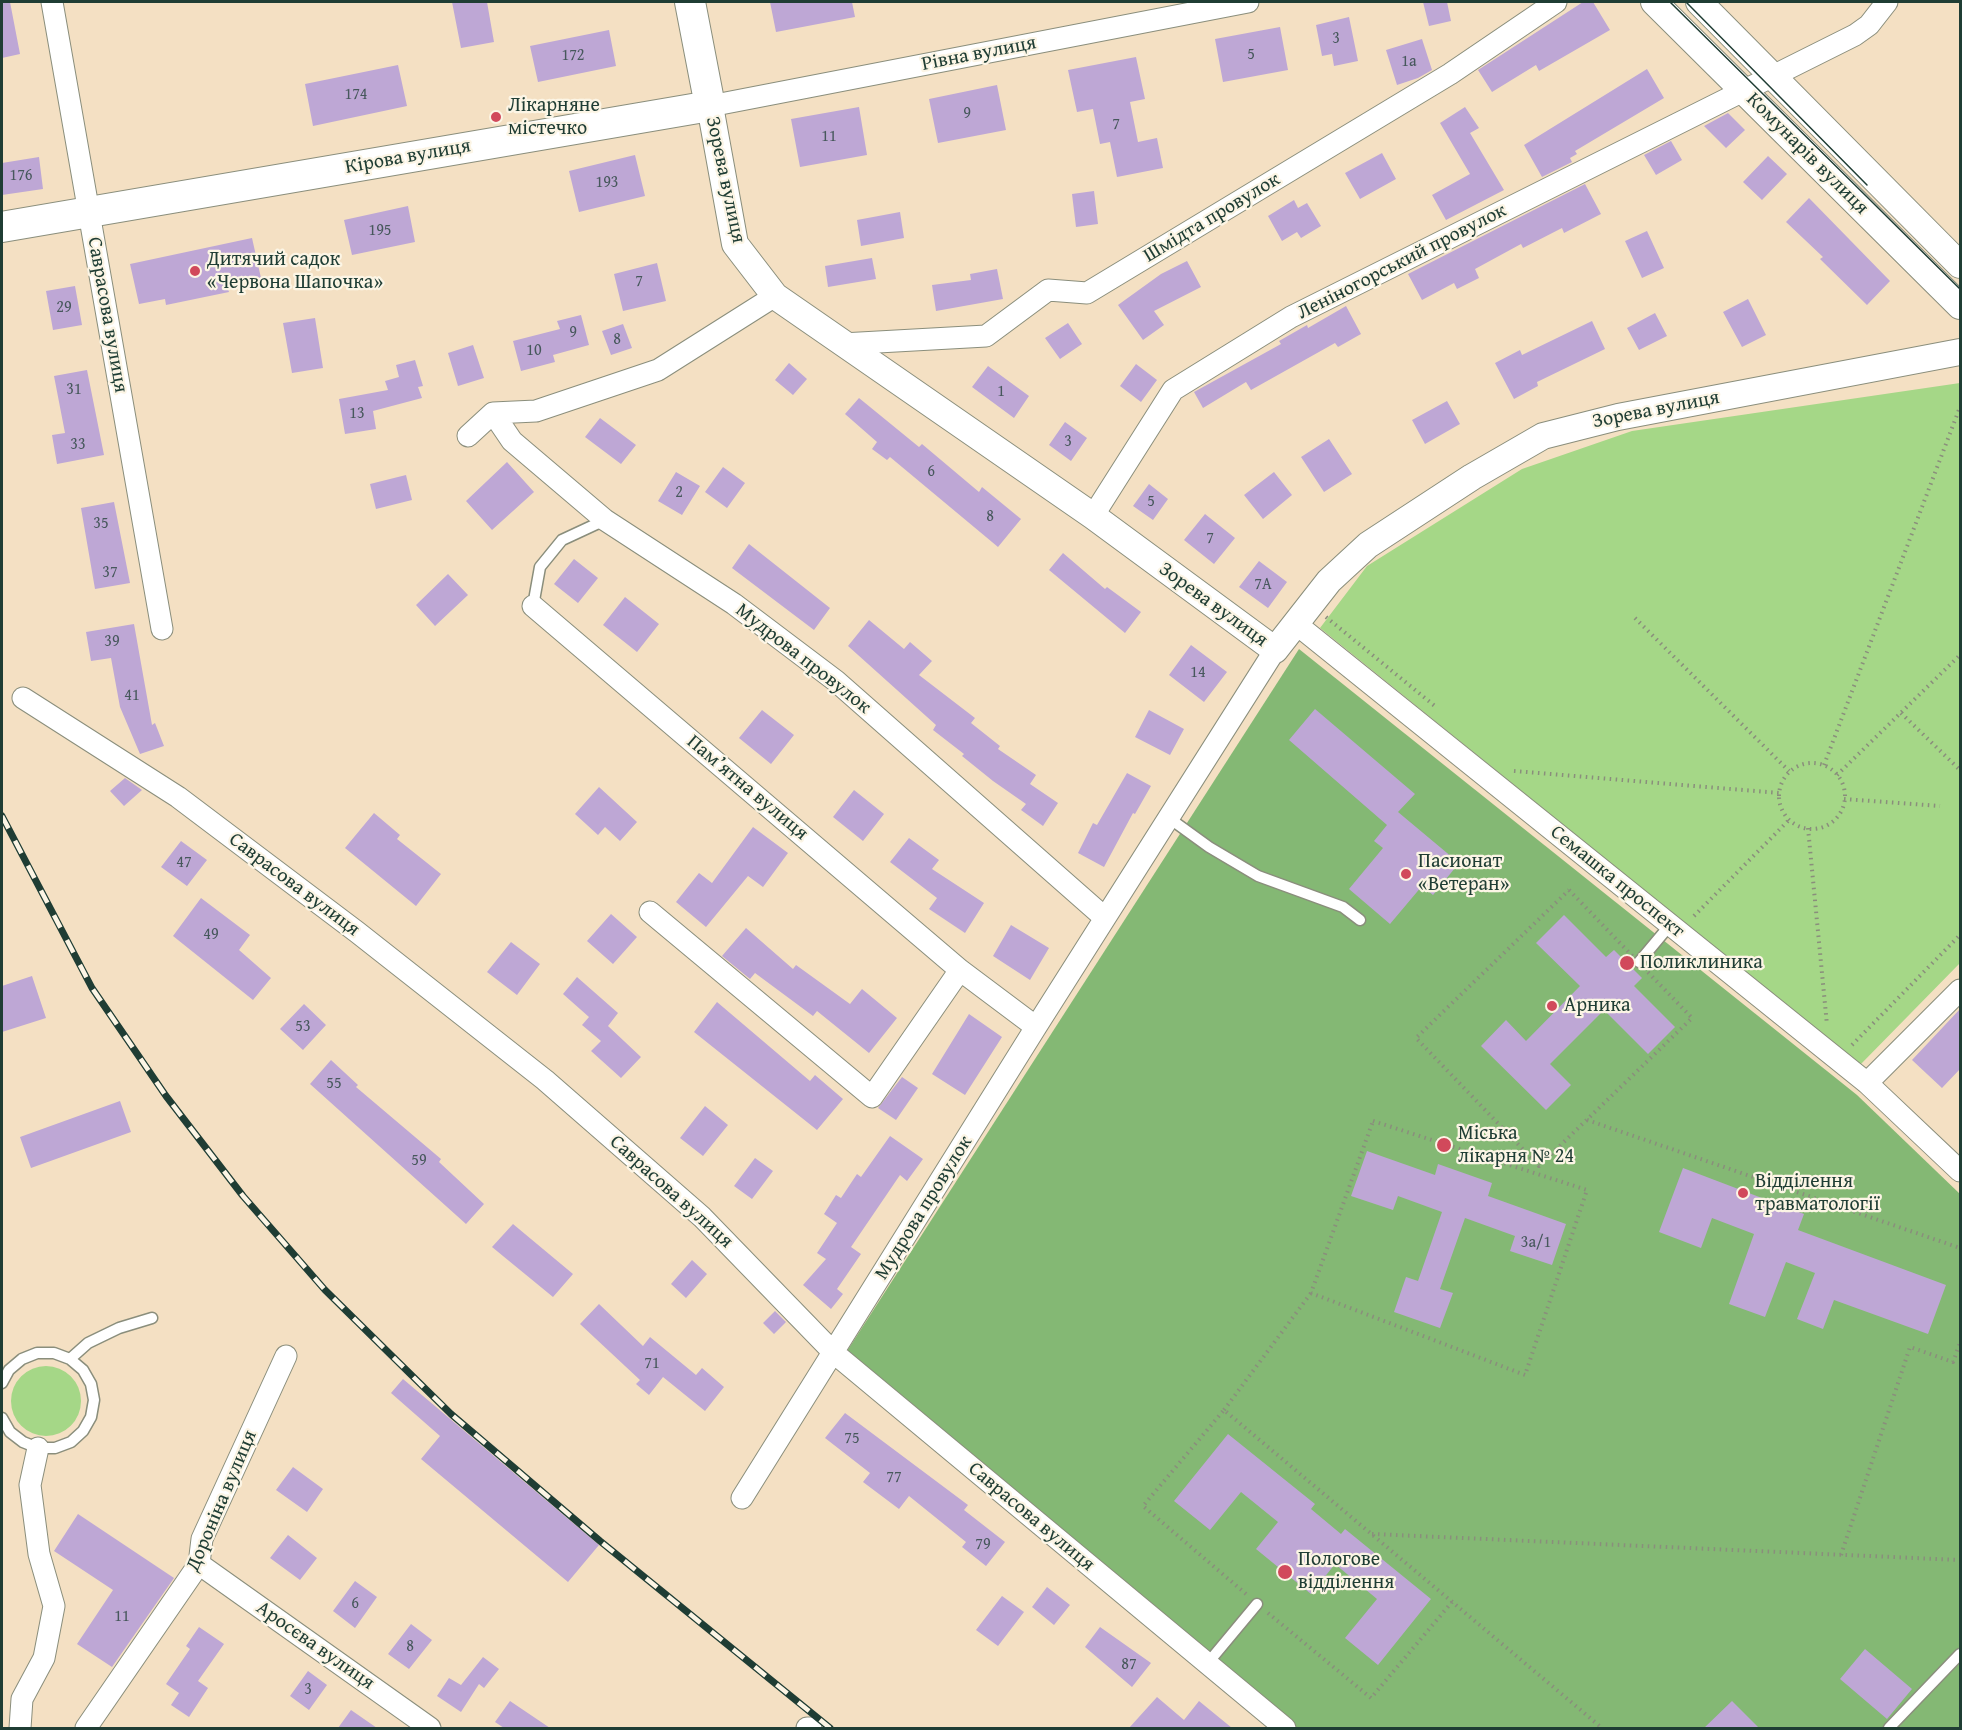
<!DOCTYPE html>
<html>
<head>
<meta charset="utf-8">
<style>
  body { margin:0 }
  #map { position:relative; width:1962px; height:1730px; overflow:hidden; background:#f4e0c3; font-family:"Gentium Book Plus",serif }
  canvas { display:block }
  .frame { position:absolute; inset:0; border:3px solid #1f3d34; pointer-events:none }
</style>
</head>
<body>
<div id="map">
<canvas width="1962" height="1730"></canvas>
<div class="frame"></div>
</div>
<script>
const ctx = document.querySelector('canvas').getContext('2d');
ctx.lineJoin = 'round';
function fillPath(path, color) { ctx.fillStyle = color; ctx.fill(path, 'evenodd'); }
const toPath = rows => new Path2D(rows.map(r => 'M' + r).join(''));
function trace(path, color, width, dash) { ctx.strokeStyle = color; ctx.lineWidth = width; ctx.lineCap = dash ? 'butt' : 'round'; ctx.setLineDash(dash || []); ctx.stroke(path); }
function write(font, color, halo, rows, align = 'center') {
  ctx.font = font + ' "Gentium Book Plus",serif'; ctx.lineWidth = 4.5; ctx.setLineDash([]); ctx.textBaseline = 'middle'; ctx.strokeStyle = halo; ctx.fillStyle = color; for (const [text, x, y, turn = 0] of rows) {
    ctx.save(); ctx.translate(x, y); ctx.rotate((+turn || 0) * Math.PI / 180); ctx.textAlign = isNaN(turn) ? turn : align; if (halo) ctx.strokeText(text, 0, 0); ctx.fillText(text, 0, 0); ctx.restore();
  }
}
fillPath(toPath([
  [1960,383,1960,963,1860,1065,1320,628,1367,566,1522,469,1632,431],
  '11 1401a35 35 0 1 1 70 0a35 35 0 1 1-70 0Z'
]), '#a5d787');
fillPath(toPath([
  [1299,649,1857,1095,1960,1194,1960,1728,1296,1728,847,1351]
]), '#84b874');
fillPath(toPath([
  [2,2,10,2,20,54,2,58],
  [452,2,487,2,494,42,461,48],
  [770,2,852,2,855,17,776,32],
  [1423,2,1447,2,1451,21,1429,26],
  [1583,2,1593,2,1610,30,1539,71,1536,65,1492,92,1478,70],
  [1349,17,1358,61,1334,66,1332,54,1322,56,1316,25],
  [1280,27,1288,70,1223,82,1215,39],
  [609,30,616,66,538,82,530,46],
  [1422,39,1432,70,1418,78,1397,85,1386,50],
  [1136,57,1145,99,1130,102,1138,142,1157,138,1163,168,1117,177,1110,142,1100,144,1093,109,1077,112,1068,70],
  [398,65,407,106,313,126,305,84],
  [1647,69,1664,98,1575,151,1577,154,1570,158,1572,162,1542,177,1524,145],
  [997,85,1006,130,938,143,929,99],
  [859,107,867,155,800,167,791,119],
  [1465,107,1479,128,1470,133,1504,190,1446,220,1432,195,1470,174,1440,123],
  [1728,113,1745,130,1726,148,1704,126],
  [1671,141,1682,160,1656,175,1644,155],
  [1382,153,1396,179,1360,199,1345,173],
  [635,155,645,196,579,212,569,171],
  [1768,156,1787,174,1762,200,1743,182],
  [39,157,43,189,2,195,2,163],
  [1585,184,1601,214,1564,233,1562,228,1523,248,1521,244,1475,269,1479,278,1457,289,1454,283,1422,300,1408,274],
  [1094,191,1098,224,1076,227,1072,194],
  [1809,198,1890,281,1867,305,1820,259,1823,257,1786,222],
  [1294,200,1298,208,1307,203,1321,226,1301,238,1297,232,1282,241,1268,216],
  [408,206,415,242,352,255,344,220],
  [900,212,904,238,861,246,857,220],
  [1647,231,1664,268,1642,278,1625,241],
  [252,238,261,278,227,285,229,292,166,305,165,299,139,304,130,264],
  [872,258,876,279,828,287,825,266],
  [1187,261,1201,287,1154,311,1164,325,1143,340,1118,305,1161,274],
  [657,263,666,301,623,311,614,274],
  [997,269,1003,299,936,311,932,285,971,280,970,274],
  [75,286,82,325,53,330,46,291],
  [1748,299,1766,335,1742,347,1723,312],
  [1346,306,1361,334,1338,347,1335,343,1251,390,1246,382,1203,408,1194,392,1281,344,1279,341,1307,325,1308,328],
  [1655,313,1667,336,1639,350,1627,328],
  [581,315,589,345,553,355,555,362,521,371,513,341,560,329,557,321],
  [315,318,323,368,292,373,283,323],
  [1592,321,1605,349,1537,382,1538,386,1514,399,1495,363,1520,350,1522,355],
  [1068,323,1082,344,1060,359,1045,338],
  [623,324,632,348,611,355,602,331],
  [473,345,484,378,458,386,448,353],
  [415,360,423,386,418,387,422,398,373,411,376,429,345,434,339,399,388,390,385,381,399,377,396,365],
  [789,363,807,379,793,395,775,380],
  [1136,364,1157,380,1141,402,1120,386],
  [988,366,1029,396,1014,418,972,387],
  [87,370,104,455,57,464,52,435,65,433,54,376],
  [859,398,919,447,922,444,979,492,982,487,1021,519,998,547,890,457,887,460,872,449,877,442,845,414],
  [1447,401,1460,424,1425,444,1412,420],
  [600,418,636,445,621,464,585,437],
  [1065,422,1087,438,1071,461,1049,445],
  [1329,439,1352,474,1324,492,1301,457],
  [507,462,534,492,492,530,466,501],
  [723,467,745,483,727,508,705,492],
  [676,472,700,486,682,515,658,501],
  [1274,472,1292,495,1263,519,1244,495],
  [406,475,412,500,376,509,370,484],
  [1149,484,1168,499,1153,520,1133,506],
  [114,502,130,583,95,589,81,508],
  [1205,514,1235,538,1214,564,1184,540],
  [749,544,830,608,814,630,732,568],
  [1063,553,1105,589,1107,587,1141,612,1125,633,1049,570],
  [574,559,598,578,578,603,554,584],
  [1259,561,1287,582,1268,608,1239,587],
  [448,574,468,595,435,626,416,605],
  [625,597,659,624,637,652,603,625],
  [869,620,904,649,910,642,932,661,919,675,975,718,971,723,1000,746,998,749,1036,775,1030,784,1058,803,1043,826,1021,810,1026,804,993,781,962,756,964,754,933,730,936,725,848,646],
  [134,624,152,725,155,723,164,746,140,754,120,707,111,658,91,661,86,632],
  [1191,645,1227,672,1204,702,1169,675],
  [1315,709,1415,794,1398,812,1459,863,1433,895,1422,886,1390,924,1349,889,1383,848,1374,841,1387,825,1289,740],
  [762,710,794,735,771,764,739,738],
  [1149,710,1184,729,1170,755,1135,737],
  [1127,773,1151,786,1135,814,1133,813,1104,867,1078,853,1093,823,1097,825],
  [125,778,142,790,124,806,110,791],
  [599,787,637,822,620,841,605,827,598,835,575,814],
  [854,790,884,814,863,841,833,817],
  [374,813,400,835,397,839,441,874,416,906,345,848],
  [753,827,788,853,763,887,748,876,706,927,676,902,699,873,712,883],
  [909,838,939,860,932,869,984,903,965,933,929,909,937,898,890,862],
  [181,841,207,860,187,886,161,867],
  [201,898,250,935,239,950,271,978,253,1000,173,936],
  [611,914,637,937,613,964,587,941],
  [1564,915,1606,957,1614,950,1642,978,1634,986,1675,1027,1648,1054,1604,1010,1550,1064,1571,1085,1546,1110,1481,1046,1506,1020,1526,1041,1580,986,1536,943],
  [1011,925,1049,948,1030,980,993,956],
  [746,928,793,969,796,965,850,1004,862,989,897,1018,869,1053,817,1011,813,1016,755,973,750,979,722,956],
  [511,942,540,964,517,995,487,972],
  [32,976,46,1018,2,1032,2,986],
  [577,977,618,1013,608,1026,641,1057,621,1078,591,1051,601,1041,582,1025,589,1017,563,994],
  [717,1002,810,1081,815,1075,843,1099,817,1130,694,1032],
  [304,1004,326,1025,303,1050,280,1029],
  [1960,1009,1960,1069,1942,1088,1912,1060],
  [969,1014,1002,1037,965,1095,932,1074],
  [331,1060,358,1085,356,1087,441,1159,439,1162,484,1204,466,1224,310,1084],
  [902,1077,918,1088,896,1120,878,1108],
  [120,1101,131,1132,31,1168,20,1137],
  [705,1106,728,1125,703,1156,680,1138],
  [890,1136,923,1159,907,1181,900,1175,851,1247,861,1254,837,1289,843,1294,831,1309,803,1285,826,1259,817,1253,837,1223,824,1214,836,1195,841,1198,857,1174,861,1177],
  [1367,1151,1435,1175,1438,1164,1492,1183,1488,1196,1566,1224,1552,1265,1510,1251,1515,1236,1465,1218,1440,1289,1453,1293,1440,1328,1394,1312,1406,1277,1418,1281,1442,1212,1398,1196,1393,1210,1351,1196],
  [755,1158,773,1171,752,1199,734,1186],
  [1683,1168,1804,1214,1798,1230,1946,1285,1928,1334,1834,1300,1823,1329,1797,1319,1815,1273,1786,1262,1765,1317,1729,1304,1754,1234,1712,1218,1701,1248,1659,1232],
  [513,1224,573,1274,553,1297,492,1247],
  [692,1260,707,1274,686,1298,671,1284],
  [599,1304,643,1346,650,1337,696,1375,702,1368,724,1387,705,1411,663,1377,649,1395,636,1384,640,1380,580,1324],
  [775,1311,786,1322,774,1334,763,1323],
  [403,1379,599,1545,568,1582,421,1459,440,1436,391,1393],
  [845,1413,968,1505,964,1510,1005,1542,986,1566,962,1547,966,1542,909,1496,899,1509,863,1482,870,1473,825,1438],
  [1228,1434,1315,1504,1311,1509,1341,1534,1345,1529,1431,1599,1378,1665,1345,1638,1377,1599,1335,1564,1311,1594,1256,1549,1278,1522,1241,1492,1210,1530,1174,1501],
  [293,1467,323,1489,307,1512,276,1490],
  [78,1514,174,1578,112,1667,77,1644,113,1590,54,1551],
  [288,1535,317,1558,300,1580,270,1558],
  [355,1581,377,1597,355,1628,333,1611],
  [1047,1587,1070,1605,1054,1625,1032,1607],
  [1002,1596,1024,1612,998,1646,976,1630],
  [411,1624,432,1640,409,1669,388,1654],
  [199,1627,224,1644,198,1681,208,1688,189,1717,171,1705,179,1693,166,1684,190,1649,186,1646],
  [1100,1627,1151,1663,1132,1687,1085,1647],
  [1865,1649,1912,1689,1887,1719,1840,1679],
  [483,1657,499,1669,484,1688,479,1684,461,1712,437,1696,449,1678,461,1685],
  [308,1671,327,1685,309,1710,290,1696],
  [1157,1697,1184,1720,1199,1701,1232,1728,1129,1728],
  [510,1701,550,1728,504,1728,495,1722],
  [1732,1701,1759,1728,1704,1728],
  [351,1710,377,1728,338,1728]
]), '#bea7d5');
const service = toPath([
  [533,606,540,567,562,540,605,520],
  [1169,818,1209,847,1258,876,1343,907,1360,920],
  [1639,962,1670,925],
  [70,1359,88,1343,119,1328,152,1318],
  [2,1383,9,1370,22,1359,37,1353,54,1353,70,1359,83,1370,91,1384,94,1400,91,1417,83,1431,71,1442,55,1448,38,1448,23,1442,10,1432,2,1418],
  [1207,1664,1257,1604],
  [1889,1728,1960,1654]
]);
const minor = toPath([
  [52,2,162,629],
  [710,106,1248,2],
  [842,344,986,336,1048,290,1087,293,1450,74,1556,2],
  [493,413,512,441,605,520,734,604,836,681,1105,918],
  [468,436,493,413,536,411,658,370,775,296],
  [1093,516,1173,390,1291,317,1855,35,1869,25,1887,2],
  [533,606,960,970,1036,1027],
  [1295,623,1867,1083,1960,1171],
  [23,698,178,797,357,932,545,1080,702,1217,834,1353,1285,1728],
  [650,912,872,1097,960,970],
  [1867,1083,1960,990],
  [742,1498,1036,1027,1275,650],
  [199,1564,430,1728],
  [20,1728,22,1699,44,1658,54,1606,39,1554,30,1485,38,1448],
  [86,1728,199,1564,202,1539,286,1356],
  [807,1728,811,1728]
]);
const tertiary = toPath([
  [1654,2,1960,306],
  [1699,2,1960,265],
  [710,106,735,244,775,296,1093,516,1275,650,1329,581,1368,545,1472,477,1543,436,1618,417,1960,352]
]);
const secondary = toPath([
  [2,227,710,106,690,2]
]);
trace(service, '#8a8e7c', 13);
trace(minor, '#8a8e7c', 23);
trace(tertiary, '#8a8e7c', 28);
trace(secondary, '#8a8e7c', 32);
trace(toPath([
  [1326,617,1436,707],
  [1635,618,1789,771],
  [1901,713,1960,770],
  '1779 796a33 33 0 1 1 66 0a33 33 0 1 1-66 0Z',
  [1824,765,1960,407],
  [1514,771,1779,793],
  [1837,775,1960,655],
  [1844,799,1940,806],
  [1808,828,1827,1025],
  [1569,890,1692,1018,1539,1166,1416,1038,1569,890],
  [1694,916,1790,819],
  [1852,1045,1960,935],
  [1587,1120,1960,1248],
  [1373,1121,1587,1190,1525,1375,1311,1293,1373,1121],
  [1224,1410,1311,1293],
  [1372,1534,1960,1560],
  [1841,1555,1910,1347,1953,1362,1960,1343],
  [1246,1594,1143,1506,1224,1410,1602,1728],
  [1268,1613,1371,1698,1452,1602]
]), '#8a8e7c', 4, [1.5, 4.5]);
trace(service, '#fff', 10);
trace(minor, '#fff', 21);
trace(tertiary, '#fff', 26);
trace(secondary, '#fff', 30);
trace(toPath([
  [1670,2,1960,289],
  [1686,2,1867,185]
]), '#1f3d34', 1.5);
const rail = toPath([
  [2,816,92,988,166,1096,243,1196,325,1290,451,1414,600,1541,830,1728]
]);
trace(rail, '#1f3d34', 7);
trace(rail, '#fcf5e5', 4.5, [14]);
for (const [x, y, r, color] of [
  [496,117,6,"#d1495b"],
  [195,271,6,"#d1495b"],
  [1406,874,6,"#d1495b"],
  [1627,963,8,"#d1495b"],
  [1552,1006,6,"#d1495b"],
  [1444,1145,8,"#d1495b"],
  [1743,1193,6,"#d1495b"],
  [1285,1572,8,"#d1495b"]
]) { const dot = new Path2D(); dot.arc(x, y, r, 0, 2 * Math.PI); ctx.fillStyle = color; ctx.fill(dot); trace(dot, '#fcf5e5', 2); }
write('16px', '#47585c', null, [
  ["3",1336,39],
  ["5",1251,55],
  ["172",573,56],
  ["1а",1409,62],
  ["174",356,95],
  ["9",967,114],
  ["7",1116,125],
  ["11",829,137],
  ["176",21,176],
  ["193",607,183],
  ["195",380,231],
  ["7",639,282],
  ["29",64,308],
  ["9",573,333],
  ["8",617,340],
  ["10",534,351],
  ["31",74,390],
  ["1",1001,392],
  ["13",357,414],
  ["3",1068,442],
  ["33",78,445],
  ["6",931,472],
  ["2",679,493],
  ["5",1151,502],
  ["8",990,517],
  ["35",101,524],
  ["7",1210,539],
  ["37",110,573],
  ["7А",1263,585],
  ["39",112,642],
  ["14",1198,673],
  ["41",132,696],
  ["47",184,863],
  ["49",211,935],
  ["53",303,1027],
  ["55",334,1084],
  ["59",419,1161],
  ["3а/1",1536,1243],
  ["71",652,1364],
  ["75",852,1439],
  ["77",894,1478],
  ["79",983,1545],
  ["6",355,1604],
  ["11",122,1617],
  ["8",410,1647],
  ["87",1129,1665],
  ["3",308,1690]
]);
write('20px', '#1f3d34', '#fcf5e5', [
  ["Рівна вулиця",979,54,-11],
  ["Комунарів вулиця",1807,154,45],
  ["Кірова вулиця",408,157,-10],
  ["Зорева вулиця",725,180,78],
  ["Шмідта провулок",1212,218,-31],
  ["Леніногорський провулок",1402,262,-27],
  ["Саврасова вулиця",107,315,80],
  ["Зорева вулиця",1656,410,-11],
  ["Зорева вулиця",1213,605,36],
  ["Мудрова провулок",803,659,38],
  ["Пам’ятна вулиця",747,788,40],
  ["Семашка проспект",1617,882,39],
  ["Саврасова вулиця",294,885,37],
  ["Саврасова вулиця",671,1192,42],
  ["Мудрова провулок",924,1208,-58],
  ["Дороніна вулиця",222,1501,-67],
  ["Саврасова вулиця",1031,1517,40],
  ["Аросєва вулиця",315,1646,35]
]);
write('20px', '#1f3d34', '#fcf5e5', [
  ["Лікарняне",508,106],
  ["містечко",508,129],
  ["Дитячий садок",207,260],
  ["«Червона Шапочка»",207,283],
  ["Пасионат",1418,862],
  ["«Ветеран»",1418,885],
  ["Поликлиника",1640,963],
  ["Арника",1564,1006],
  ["Міська",1458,1134],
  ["лікарня № 24",1458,1157],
  ["Відділення",1755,1182],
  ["травматології",1755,1205],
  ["Пологове",1298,1560],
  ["відділення",1298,1583]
], 'left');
</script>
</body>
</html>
